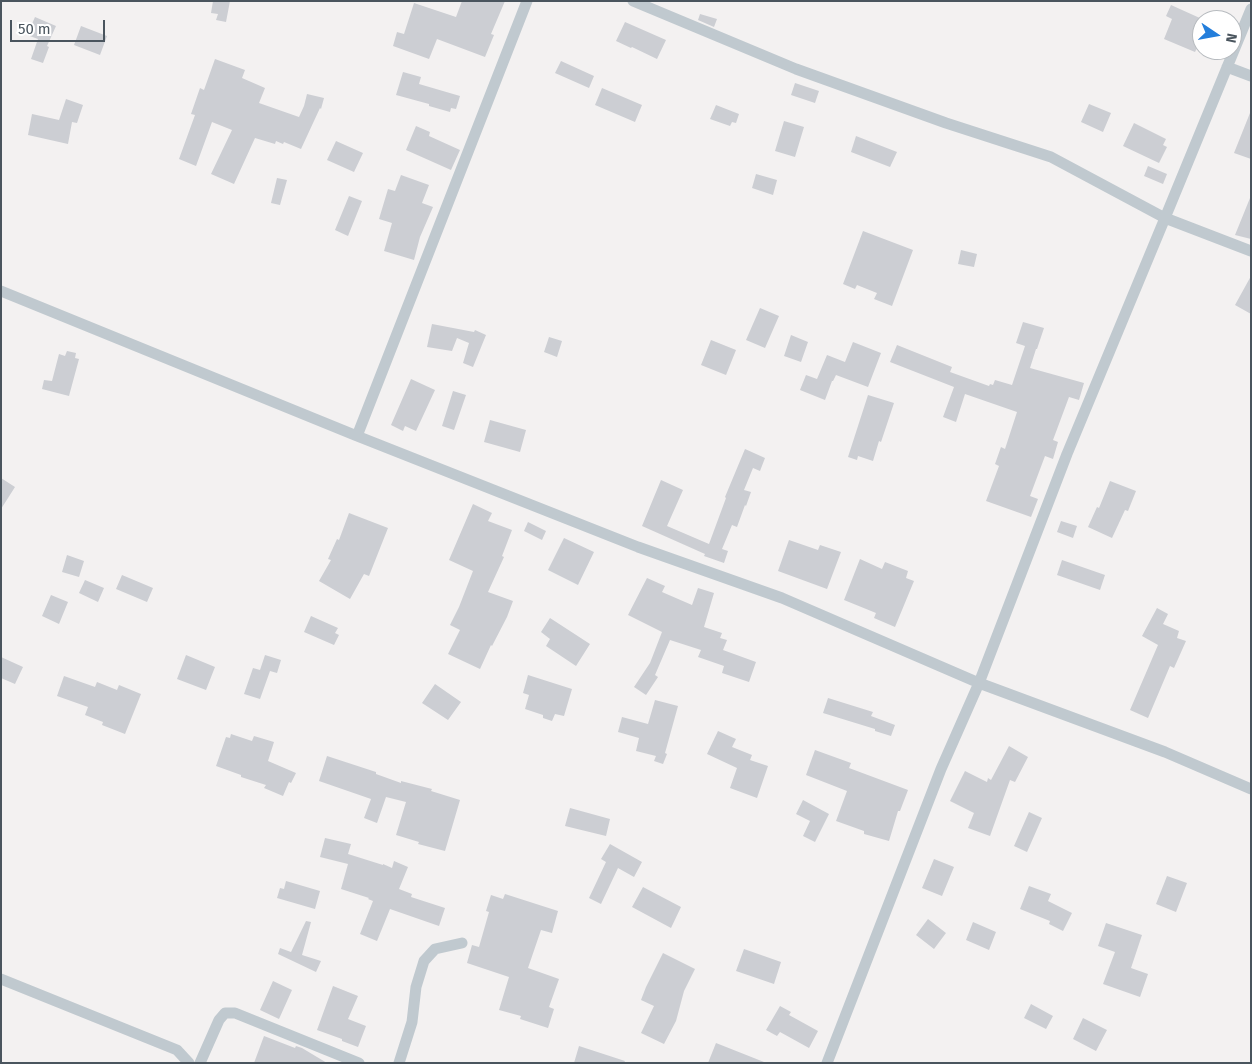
<!DOCTYPE html>
<html>
<head>
<meta charset="utf-8">
<style>
  body { margin:0 }
  #map { position:relative; width:1252px; height:1064px; overflow:hidden; background:#f3f1f1; font-family:"Fira Sans",sans-serif }
  canvas { display:block }
  .frame { position:absolute; inset:0; border:2px solid #4a555e; pointer-events:none }
  .north { position:absolute; left:1192px; top:10px; width:50px; height:50px; box-sizing:border-box; background:#fff; border:1px solid #b7bbbf; border-radius:50%; rotate:102deg; font-size:14px; font-weight:700; line-height:20px; text-align:center; color:#4a555e }
  .north::after { content:''; display:block; margin:auto; width:18px; height:22px; background:#247edb; clip-path:polygon(50% 0,100% 100%,50% 72%,0 100%) }
  .scale { position:absolute; left:10px; top:20px; width:95px; height:22px; box-sizing:border-box; border:2px solid #4a555e; border-top:0; padding-left:6px; font-size:15px; line-height:18px; white-space:nowrap; color:#4a555e; -webkit-text-stroke:4px #fff; paint-order:stroke }
</style>
</head>
<body>
<div id="map">
<canvas width="1252" height="1064"></canvas>
<div class="frame"></div>
<div class="north">N</div>
<div class="scale">50 m</div>
</div>
<script>
const ctx = document.querySelector('canvas').getContext('2d');
ctx.lineJoin = 'round';
function fillPath(path, color) { ctx.fillStyle = color; ctx.fill(path, 'evenodd'); }
const toPath = rows => new Path2D(rows.map(r => 'M' + r).join(''));
function trace(path, color, width, dash) { ctx.strokeStyle = color; ctx.lineWidth = width; ctx.lineCap = dash ? 'butt' : 'round'; ctx.setLineDash(dash || []); ctx.stroke(path); }
fillPath(toPath([
  [213,1,230,1,226,22,216,20,218,14,211,13],
  [462,1,505,1,491,34,494,35,485,57,437,39,429,59,393,46,397,32,404,34,414,3,456,17],
  [1171,5,1202,19,1202,45,1199,44,1195,52,1164,39,1172,19,1166,16],
  [700,14,717,19,714,27,698,20],
  [35,17,56,26,47,46,49,47,43,63,31,59,38,39,27,35],
  [625,22,666,40,657,59,632,47,631,48,616,41],
  [81,26,107,36,100,55,74,45],
  [215,59,245,70,242,78,265,88,259,103,299,117,304,106,307,94,324,98,321,109,320,108,301,149,284,142,283,144,276,141,275,144,255,138,234,184,211,174,232,130,212,122,196,166,179,159,195,115,191,114,200,88,204,90],
  [561,61,594,76,589,88,555,73],
  [403,72,421,77,419,84,460,96,456,109,451,108,450,112,429,106,429,104,396,95],
  [795,83,819,91,815,103,791,95],
  [602,88,642,105,635,122,595,105],
  [66,99,83,105,77,123,72,122,68,144,28,135,32,114,59,120],
  [1089,104,1111,113,1103,132,1081,122],
  [716,105,739,114,736,123,732,122,730,126,710,119],
  [1250,113,1251,113,1251,159,1234,153],
  [784,121,804,127,795,157,775,151],
  [1134,123,1166,139,1163,145,1167,147,1159,163,1123,146],
  [416,126,430,132,429,136,460,150,451,170,406,150],
  [856,136,897,152,890,167,851,152],
  [336,141,363,153,354,172,327,160],
  [1148,166,1167,174,1163,184,1144,176],
  [756,174,777,180,773,195,752,188],
  [401,175,429,185,422,203,433,207,420,237,414,260,384,251,392,223,379,219,388,189,395,191],
  [277,178,287,180,280,205,271,203],
  [349,196,362,201,348,236,335,230],
  [1250,198,1251,198,1251,239,1235,235],
  [863,231,913,250,892,306,874,299,877,293,857,285,855,289,843,284],
  [961,250,977,254,974,267,958,264],
  [1251,276,1251,314,1235,305],
  [760,308,779,316,765,348,746,340],
  [1023,322,1044,328,1037,349,1036,349,1030,368,1084,383,1079,400,1069,397,1053,440,1058,442,1053,459,1045,456,1030,496,1038,499,1031,517,986,501,999,466,995,464,1001,447,1005,449,1017,412,965,394,956,422,943,417,954,387,890,362,897,345,952,367,950,372,989,386,990,384,993,385,995,380,1012,385,1025,346,1016,343],
  [432,324,474,332,475,330,486,335,473,367,463,363,469,343,457,338,452,351,427,347],
  [791,335,808,342,801,362,784,356],
  [549,337,562,341,557,357,544,352],
  [711,340,736,350,726,375,701,365],
  [853,342,881,353,868,387,836,375,833,381,832,381,825,400,800,390,806,375,817,379,827,355,845,362],
  [67,351,76,353,75,358,79,359,69,396,42,389,44,380,52,381,59,354,65,356],
  [411,379,435,390,416,431,405,426,403,431,391,425],
  [453,391,466,395,454,430,442,426],
  [868,395,894,403,881,442,879,441,873,461,858,456,857,460,848,457],
  [490,420,526,430,520,452,484,442],
  [745,449,765,458,760,471,753,468,744,490,751,492,746,506,745,505,737,527,732,525,722,549,728,551,724,563,704,556,705,554,642,526,661,480,683,490,667,526,709,544,726,498,725,497],
  [1,478,15,487,1,509],
  [1110,481,1136,491,1128,511,1125,510,1112,538,1088,527,1097,507,1099,508],
  [473,504,492,513,488,521,512,530,502,556,504,557,488,592,513,601,507,617,492,646,491,645,480,669,448,654,460,630,450,625,459,607,473,571,449,560],
  [349,513,388,528,369,576,364,574,350,599,319,581,331,560,328,559,337,539,339,540],
  [1061,521,1077,526,1073,538,1057,532],
  [528,522,546,531,542,540,524,531],
  [564,538,594,552,578,585,548,570],
  [789,540,818,550,820,545,841,552,827,589,778,571],
  [67,555,84,561,79,577,62,572],
  [860,559,882,569,885,562,908,571,906,578,914,581,895,627,874,618,876,613,844,600],
  [1062,560,1105,575,1100,590,1057,575],
  [122,575,153,588,147,602,116,589],
  [647,578,665,586,662,592,692,605,698,588,714,593,704,627,722,633,720,638,727,640,723,650,756,662,749,682,722,673,724,666,698,657,701,650,670,640,655,675,658,677,646,695,634,687,650,663,662,632,628,615],
  [85,580,104,588,98,602,79,593],
  [51,595,68,602,59,624,42,616],
  [1157,608,1168,614,1163,624,1179,631,1177,638,1186,641,1174,668,1170,666,1148,718,1130,710,1158,645,1142,636],
  [311,616,338,628,335,633,339,635,334,645,304,632],
  [550,618,590,644,576,666,546,646,550,639,541,632],
  [186,655,215,667,206,690,177,679],
  [265,655,281,660,277,673,270,671,260,699,244,694,253,668,260,670],
  [1,657,23,667,15,684,1,678],
  [528,675,572,689,564,716,555,714,552,721,543,718,543,715,525,709,529,695,523,693],
  [64,676,95,687,97,682,117,690,119,685,141,694,125,734,102,725,103,722,85,715,88,707,57,696],
  [435,684,461,702,448,720,422,703],
  [828,698,873,712,871,716,895,725,891,736,875,731,875,729,823,713],
  [655,700,678,706,665,753,667,754,663,764,654,761,656,756,636,751,639,738,618,732,622,717,648,724],
  [718,731,736,739,732,747,752,755,750,760,768,766,757,798,730,788,737,768,707,754],
  [231,734,252,741,254,736,274,742,268,761,296,773,291,783,289,782,283,796,264,788,266,785,241,777,241,775,216,766,226,737,230,738],
  [1009,746,1028,757,1015,782,1010,780,990,836,968,828,974,813,950,801,965,771,987,782,988,778,991,780],
  [815,750,851,763,849,768,908,790,900,811,898,811,889,841,864,834,864,831,836,821,847,791,806,775],
  [327,756,376,772,376,774,401,783,401,781,432,789,431,791,460,800,445,851,418,844,419,842,396,835,406,802,386,797,377,823,364,818,371,799,319,781],
  [803,800,829,814,815,842,803,836,810,821,796,814],
  [570,808,610,819,606,836,565,826],
  [1029,812,1042,818,1027,852,1014,846],
  [325,838,351,844,348,854,383,865,383,864,392,868,394,861,408,867,399,889,412,894,411,897,445,908,439,926,390,909,377,941,360,934,373,901,368,899,369,898,341,889,348,864,320,857],
  [610,844,642,862,634,877,618,868,601,904,589,898,606,862,601,859],
  [934,859,954,867,942,896,922,888],
  [1167,876,1187,883,1176,912,1156,904],
  [286,881,320,891,315,909,277,898,280,888,284,889],
  [1029,886,1051,894,1048,901,1072,913,1063,931,1049,924,1050,921,1020,909],
  [643,887,681,907,671,928,632,907],
  [505,894,558,911,552,933,541,930,528,968,559,979,549,1007,554,1009,548,1028,520,1019,521,1016,499,1010,509,977,467,963,472,945,479,947,489,912,486,911,491,895,503,899],
  [928,919,946,933,934,949,916,935],
  [306,921,311,922,302,955,321,961,316,972,278,954,280,948,291,952],
  [973,922,996,932,989,950,966,940],
  [1106,923,1142,935,1131,968,1148,974,1140,997,1103,984,1115,952,1098,946],
  [744,949,781,962,774,984,736,971],
  [663,953,695,969,684,991,676,1021,664,1044,641,1033,654,1006,641,1000,646,987],
  [273,981,292,990,279,1019,260,1010],
  [333,986,358,996,348,1019,366,1026,358,1047,342,1041,342,1039,317,1030],
  [1031,1004,1053,1016,1046,1029,1024,1018],
  [780,1006,791,1012,789,1015,818,1031,809,1048,780,1032,777,1036,766,1030],
  [1083,1018,1107,1030,1096,1051,1073,1039],
  [264,1036,295,1048,296,1046,302,1048,327,1063,254,1063],
  [716,1043,764,1062,764,1063,708,1063],
  [579,1046,625,1061,624,1063,574,1063]
]), '#ccced3');
trace(toPath([
  [527,1,357,436,638,547,782,598,979,683,941,769,827,1063],
  [633,1,796,69,946,123,1051,157,1165,218,1067,454,979,683,1165,752,1251,789],
  [1251,9,1165,218,1251,251],
  [1227,67,1251,76],
  [1,291,357,436],
  [1,979,177,1050,189,1063],
  [200,1063,219,1020,225,1013,235,1013,359,1063],
  [399,1063,412,1022,416,987,424,961,435,949,462,943]
]), '#c0c9cf', 11);
</script>
</body>
</html>
